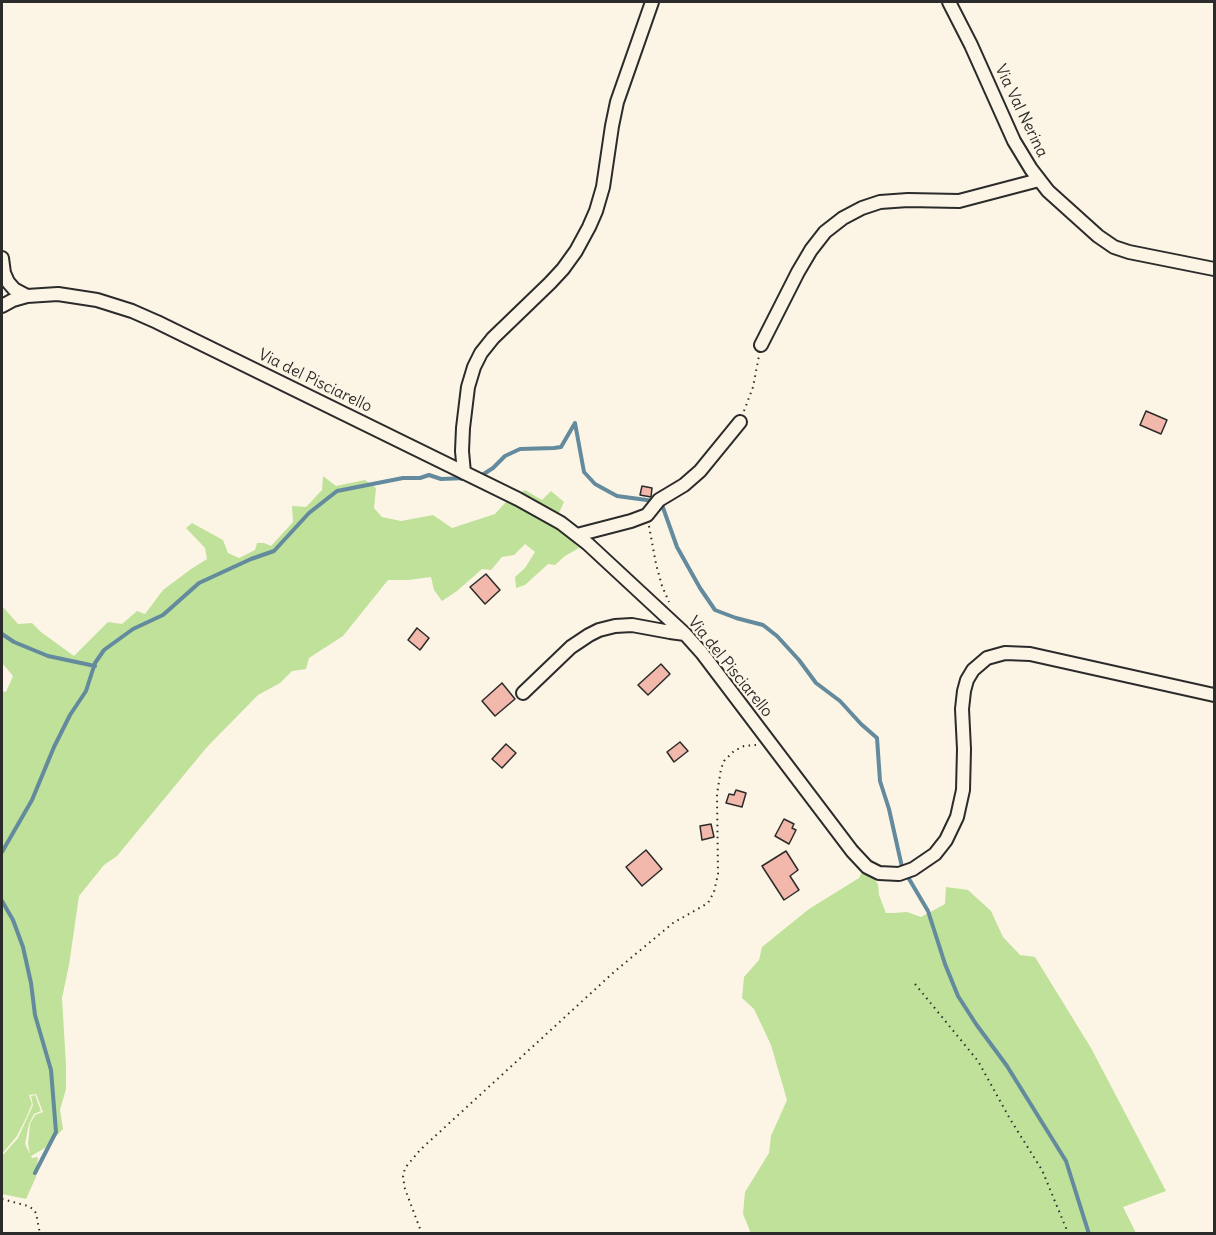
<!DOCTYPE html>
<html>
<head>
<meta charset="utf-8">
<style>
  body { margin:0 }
  #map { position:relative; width:1216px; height:1235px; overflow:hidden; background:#fcf5e5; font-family:Delius,sans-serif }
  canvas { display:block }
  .frame { position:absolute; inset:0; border:3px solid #2b2b2b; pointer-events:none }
</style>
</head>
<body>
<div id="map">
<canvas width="1216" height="1235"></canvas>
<div class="frame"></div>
</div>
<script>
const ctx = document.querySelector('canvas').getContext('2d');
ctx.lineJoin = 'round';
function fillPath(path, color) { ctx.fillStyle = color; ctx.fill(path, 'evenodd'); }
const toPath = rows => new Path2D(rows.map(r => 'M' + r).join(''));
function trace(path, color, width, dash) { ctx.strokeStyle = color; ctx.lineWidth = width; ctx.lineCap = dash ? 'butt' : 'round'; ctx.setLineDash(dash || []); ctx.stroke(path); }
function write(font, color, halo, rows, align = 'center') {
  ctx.font = font + ' Delius,sans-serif'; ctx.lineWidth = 4.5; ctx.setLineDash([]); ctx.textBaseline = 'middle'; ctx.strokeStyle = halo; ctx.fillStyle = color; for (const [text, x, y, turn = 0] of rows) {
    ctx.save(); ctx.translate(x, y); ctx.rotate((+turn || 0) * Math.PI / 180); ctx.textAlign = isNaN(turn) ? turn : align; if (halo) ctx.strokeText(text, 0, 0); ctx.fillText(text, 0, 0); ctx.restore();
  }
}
fillPath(toPath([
  [323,476,336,486,365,480,376,488,374,508,382,517,401,521,433,515,452,528,495,514,505,503,525,490,542,500,551,491,564,502,559,513,565,534,579,548,565,556,555,565,548,564,525,585,516,588,515,577,525,568,535,552,525,544,514,555,502,557,491,570,482,569,457,591,442,601,434,590,431,577,408,580,388,580,343,636,309,658,306,669,292,671,280,683,258,695,207,747,117,856,104,865,79,896,69,965,62,998,66,1065,66,1089,60,1110,63,1129,45,1148,31,1156,32,1158,38,1157,36,1177,26,1199,2,1194,2,1156,18,1138,33,1105,31,1096,35,1095,41,1111,34,1114,29,1124,25,1144,30,1154,28,1144,30,1124,35,1115,43,1112,36,1094,29,1095,32,1104,26,1118,17,1136,2,1154,2,691,6,692,13,676,2,663,2,609,4,608,18,624,32,623,41,632,74,656,108,622,122,624,137,611,145,614,163,590,191,569,207,559,205,548,186,528,192,523,223,540,228,553,239,558,255,550,257,543,264,543,271,546,293,522,292,506,306,507,322,490],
  [865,866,878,884,879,895,886,913,893,913,907,912,921,917,945,904,946,887,968,890,991,911,1003,937,1020,955,1035,957,1091,1048,1166,1191,1123,1207,1136,1233,749,1233,750,1231,743,1214,745,1192,769,1153,771,1136,787,1100,771,1045,754,1009,742,998,744,977,759,960,762,947,809,909,859,878]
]), '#bfe19a');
trace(toPath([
  [575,423,584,472,595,484,617,496,654,501],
  [479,477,493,468,505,456,520,449,554,448,561,447,575,423],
  [661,502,677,547,700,588,715,610,736,618,763,625,777,636,799,660,816,683,840,701,861,724,877,738,880,781,889,809,902,867,928,911,945,964,958,996,976,1024,1007,1066,1066,1161,1089,1234],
  [2,634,14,642,48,656,95,666],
  [2,852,32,800,54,747,70,715,86,691,95,663,104,650,133,629,163,615,199,583,251,559,274,551,309,513,337,491,403,478,420,478,429,475,441,479,466,478],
  [2,901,13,920,23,947,31,983,35,1015,51,1070,56,1132,35,1173]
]), '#638a9d', 4);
const building = toPath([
  [1146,411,1167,420,1161,434,1140,425,1146,411],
  [642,486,652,488,651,497,640,495,642,486],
  [486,574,500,590,485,604,470,587,486,574],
  [417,628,429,638,420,650,408,640,417,628],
  [661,664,670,674,648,695,638,685,661,664],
  [502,683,515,699,495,716,482,701,502,683],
  [680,742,688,751,674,762,667,752,680,742],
  [506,744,516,753,502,768,492,759,506,744],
  [736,790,746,793,742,807,726,803,729,794,734,795,736,790],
  [784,819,794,824,792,828,796,830,789,844,775,836,784,819],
  [711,824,714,837,702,840,700,826,711,824],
  [646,850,662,869,642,886,626,867,646,850],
  [786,851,798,870,790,876,799,890,784,900,762,866,786,851]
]);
fillPath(building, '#f2b8ab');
trace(building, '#2b2b2b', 1.5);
const minor = toPath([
  [949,2,971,45,1014,141,1031,169,1048,191,1098,236,1114,247,1129,252,1214,269],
  [2,258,4,273,8,282,14,289,27,296],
  [2,306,13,300,27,296,58,294,97,300,132,311,157,322,518,499,561,523,588,544,685,634,702,653,852,851,867,867,879,873,899,874,913,869,935,854,946,840,957,817,963,790,964,749,962,709,964,691,967,680,973,670,987,658,1005,653,1030,654,1214,695],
  [761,345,798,272,811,250,825,232,843,218,862,208,880,202,908,200,959,201,1039,180],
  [464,473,462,451,463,428,468,387,474,367,481,353,493,338,550,283,563,269,576,251,589,227,596,211,603,187,612,126,617,102,652,2],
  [577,535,631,521,647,515,659,500,684,485,700,471,740,422],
  [523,693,571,647,589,635,599,630,615,626,632,625,670,632,685,634]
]);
trace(minor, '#2b2b2b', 16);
trace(toPath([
  [744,411,753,387,759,356],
  [649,526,656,564,662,586,669,602],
  [915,984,978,1061,1010,1119,1042,1170,1066,1228,1067,1234],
  [2,1199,28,1206,33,1209,36,1213,40,1234],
  [422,1234,405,1189,403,1177,405,1168,420,1150,614,972,673,923,708,903,714,892,718,874,717,794,721,769,724,761,734,751,744,746,756,745]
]), '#2b2b2b', 2, [1.5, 4.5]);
trace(minor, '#fcf5e5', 12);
write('16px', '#2b2b2b', '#fcf5e5', [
  ["Via Val Nerina",1021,111,64],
  ["Via del Pisciarello",315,381,26],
  ["Via del Pisciarello",730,667,51]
]);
</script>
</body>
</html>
